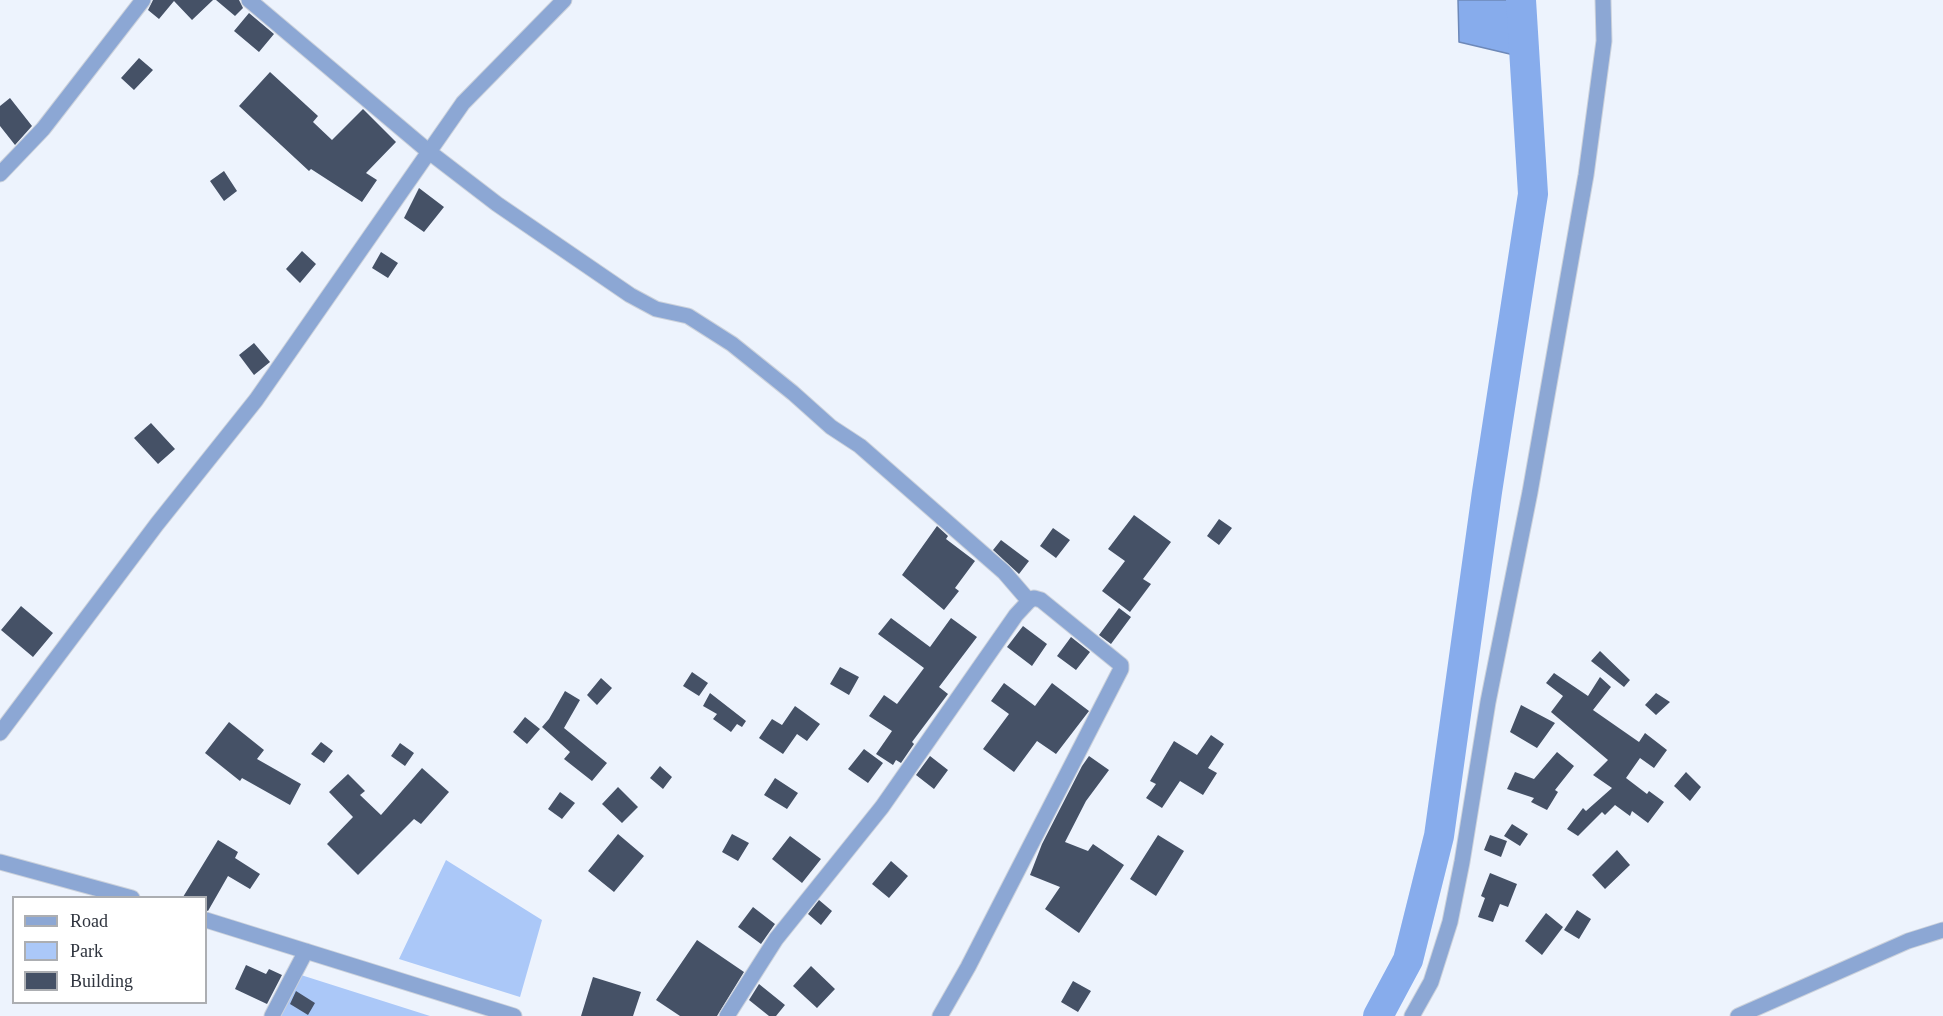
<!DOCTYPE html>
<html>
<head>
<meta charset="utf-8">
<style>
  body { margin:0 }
  #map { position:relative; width:1943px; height:1016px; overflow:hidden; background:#edf3fd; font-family:"Times New Roman",serif }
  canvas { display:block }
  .legend { position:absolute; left:12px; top:896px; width:195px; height:108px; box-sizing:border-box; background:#fff; border:2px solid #acaeb2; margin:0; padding:8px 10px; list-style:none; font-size:18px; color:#2f343e }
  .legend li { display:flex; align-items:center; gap:12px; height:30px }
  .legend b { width:30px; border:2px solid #acaeb2 }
</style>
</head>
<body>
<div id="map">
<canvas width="1943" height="1016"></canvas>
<ul class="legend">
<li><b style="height:8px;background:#8ca7d4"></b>Road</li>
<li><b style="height:16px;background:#abc8f8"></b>Park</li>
<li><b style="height:16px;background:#455166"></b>Building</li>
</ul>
</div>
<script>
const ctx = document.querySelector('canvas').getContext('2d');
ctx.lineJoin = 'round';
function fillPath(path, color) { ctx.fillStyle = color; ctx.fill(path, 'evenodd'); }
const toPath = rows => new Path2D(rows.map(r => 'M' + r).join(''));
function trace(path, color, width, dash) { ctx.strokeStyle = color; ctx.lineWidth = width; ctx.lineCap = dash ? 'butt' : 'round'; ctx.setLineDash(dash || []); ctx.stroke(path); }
fillPath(toPath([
  [446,860,542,920,520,997,399,959],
  [301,975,430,1016,280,1016]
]), '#abc8f8');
const water = toPath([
  [1458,0,1511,0,1514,55,1459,42,1458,0]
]);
fillPath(water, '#87acec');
trace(water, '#6d88b8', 1.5);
trace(toPath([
  [1378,1016,1408,960,1439,836,1487,492,1533,194,1521,0]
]), '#87acec', 30);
fillPath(toPath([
  [153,0,213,0,192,20,174,1,159,19,148,10],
  [216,0,239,0,243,8,235,16],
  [249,13,274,34,259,52,234,31],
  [139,58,153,70,134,90,121,78],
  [270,72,318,116,313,122,332,140,363,109,396,142,366,173,377,180,362,202,311,169,309,171,239,106],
  [10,98,32,126,15,145,0,126,0,106],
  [224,171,237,191,224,201,210,181],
  [419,188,444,207,424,232,404,218],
  [302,251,316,264,300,283,286,269],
  [381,252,398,263,388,278,372,268],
  [254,343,270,362,254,375,239,355],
  [151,423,175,449,158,464,134,438],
  [1134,515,1171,542,1143,579,1151,584,1130,612,1102,591,1125,561,1108,549],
  [1219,519,1232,528,1219,545,1207,536],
  [937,526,948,536,946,539,975,561,955,588,959,591,944,610,902,575],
  [1053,528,1070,540,1056,558,1040,546],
  [1001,540,1029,561,1019,574,993,550],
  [21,606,53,633,33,657,1,630],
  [1119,608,1131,617,1111,644,1099,635],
  [891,618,930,647,951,618,977,637,939,687,948,694,912,742,914,744,901,763,896,760,893,765,876,754,892,731,869,716,884,695,897,704,924,668,878,634],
  [1023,626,1047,644,1032,666,1007,647],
  [1071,637,1090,652,1076,670,1057,656],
  [1600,651,1630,680,1624,687,1591,661],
  [840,667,859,677,849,695,830,684],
  [692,672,708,683,699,696,683,686],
  [1554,673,1588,696,1600,677,1611,687,1593,710,1639,742,1645,733,1667,750,1654,768,1640,758,1626,778,1647,794,1649,791,1664,802,1648,823,1632,811,1630,816,1615,805,1605,815,1602,812,1578,836,1567,829,1583,808,1586,811,1612,788,1593,775,1608,760,1551,712,1563,696,1546,683],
  [601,678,612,688,597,705,587,695],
  [1004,683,1035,706,1052,683,1089,711,1056,754,1037,741,1014,772,983,749,1009,714,991,701],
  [565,691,580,700,564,728,607,763,592,781,564,759,570,752,542,727,549,719],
  [710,693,746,721,742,727,737,724,731,732,713,719,717,714,703,706],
  [1656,693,1670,702,1656,715,1645,705],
  [1521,705,1555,723,1537,748,1510,732],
  [795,706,820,724,807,741,797,734,783,754,759,738,772,719,782,725],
  [525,717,540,729,527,744,513,732],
  [229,722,264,750,257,759,301,784,290,805,242,778,240,781,205,753],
  [1211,735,1224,744,1208,768,1217,773,1203,795,1180,781,1162,808,1146,798,1156,784,1150,781,1174,741,1197,755],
  [321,742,333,751,324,763,311,754],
  [400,743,414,753,405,766,391,756],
  [864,749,883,763,868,783,848,769],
  [1557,752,1574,766,1555,790,1558,792,1547,810,1531,802,1534,798,1507,789,1515,772,1534,779],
  [930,756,948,770,934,789,916,775],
  [1089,756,1109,770,1086,801,1065,842,1088,851,1093,844,1124,865,1079,933,1045,909,1060,887,1030,875,1042,844,1082,766],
  [660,766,672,777,663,789,650,778],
  [422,768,449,792,421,824,414,819,358,875,327,844,353,817,329,792,348,774,365,791,360,795,381,815],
  [1686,772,1701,787,1690,801,1674,786],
  [775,778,798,793,787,809,764,795],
  [618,787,638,807,622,823,602,804],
  [560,792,575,803,562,819,548,809],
  [1512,824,1528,834,1520,846,1504,836],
  [618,834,644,856,614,892,588,871],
  [732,834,749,843,738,861,722,852],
  [1158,835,1184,851,1156,896,1130,879],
  [1490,835,1507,841,1501,857,1484,850],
  [790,836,821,859,802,883,772,859],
  [218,840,238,852,235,858,260,874,250,889,228,876,208,911,206,910,206,897,183,897],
  [1617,850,1630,865,1605,889,1592,875],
  [891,861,908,876,889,898,872,884],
  [1490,873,1517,884,1508,907,1500,904,1493,922,1478,917,1485,898,1481,896],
  [819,900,832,911,821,925,808,914],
  [753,907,775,924,761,944,738,927],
  [1577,910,1591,919,1579,939,1564,930],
  [1546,913,1563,927,1542,955,1525,941],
  [697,940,744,972,717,1016,680,1016,656,1000],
  [246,965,266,974,269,969,282,975,267,1004,235,989],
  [811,966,835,989,817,1008,793,986],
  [593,977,641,992,633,1016,581,1016],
  [1073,981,1091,991,1078,1012,1061,1002],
  [759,984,785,1005,776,1016,769,1016,749,1000],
  [296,991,315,1003,308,1015,290,1004]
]), '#455166');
const minor = toPath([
  [249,0,428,151,497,204,630,295,656,309,688,316,732,344,793,393,831,427,860,446,1004,572,1029,601],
  [0,174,43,129,143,0],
  [0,733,157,524,256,400,463,103,564,0],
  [0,862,132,898],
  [206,920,514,1016],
  [272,1016,306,951],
  [727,1016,776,939,882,807,1016,615,1029,601,1034,598,1041,600,1121,665,1121,669,968,967,940,1016],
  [1412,1016,1431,982,1450,922,1462,862,1488,702,1530,492,1586,175,1604,41,1603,0],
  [1738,1016,1908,941,1943,930]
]);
trace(minor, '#cbd1db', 17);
trace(minor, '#8ca7d4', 15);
</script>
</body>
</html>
